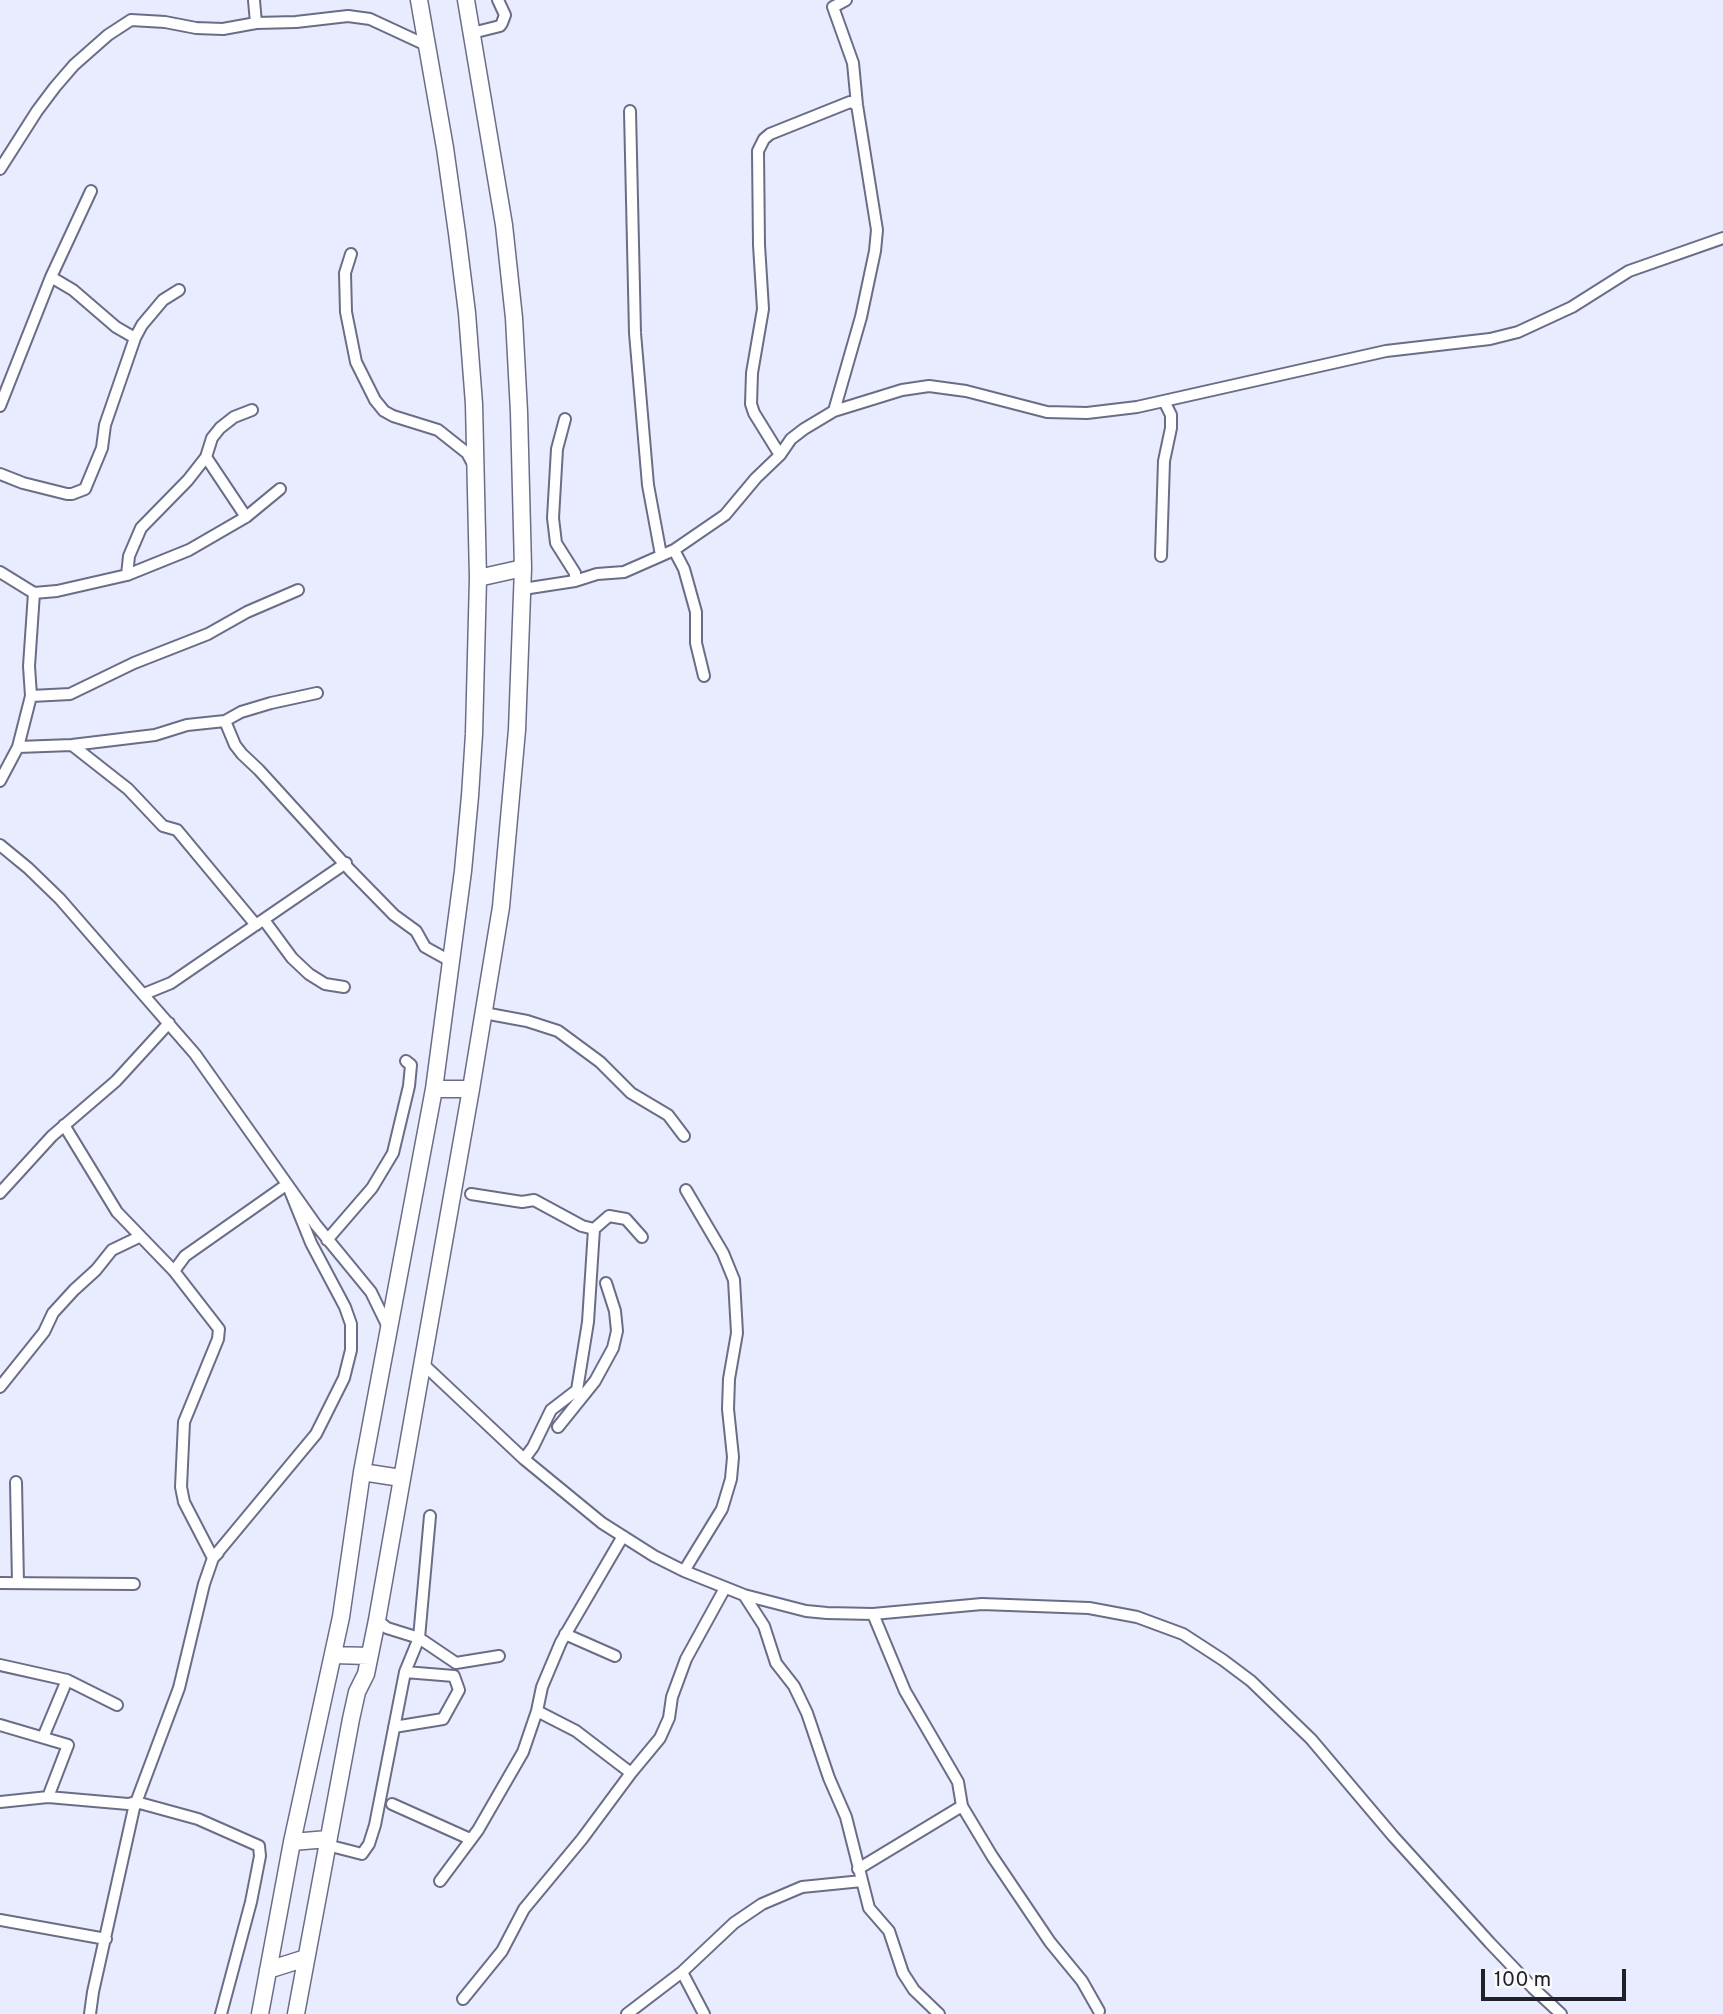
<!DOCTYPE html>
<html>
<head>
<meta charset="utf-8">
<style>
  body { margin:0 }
  #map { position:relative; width:1723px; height:2014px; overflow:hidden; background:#e9ecfe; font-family:Overpass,sans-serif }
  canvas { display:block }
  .scale { position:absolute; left:1481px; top:1969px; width:145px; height:32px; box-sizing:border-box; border:4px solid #1f202a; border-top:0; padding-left:9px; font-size:21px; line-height:24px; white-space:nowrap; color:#1f202a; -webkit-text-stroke:5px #fafafa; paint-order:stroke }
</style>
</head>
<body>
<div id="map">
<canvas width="1723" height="2014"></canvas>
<div class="scale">100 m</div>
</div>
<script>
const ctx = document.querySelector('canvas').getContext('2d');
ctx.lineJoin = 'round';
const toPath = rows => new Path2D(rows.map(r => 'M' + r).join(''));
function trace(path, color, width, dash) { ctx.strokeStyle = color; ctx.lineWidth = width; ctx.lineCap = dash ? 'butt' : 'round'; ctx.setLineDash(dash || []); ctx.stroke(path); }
const minor = toPath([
  [254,0,256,23],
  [472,33,500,26,502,23,505,15,498,0],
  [630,111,635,333,648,485,661,555],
  [0,169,37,111,55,87,74,65,108,35,131,20,165,22,196,28,223,29,256,23,296,22,348,16,370,19,426,45],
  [351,254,345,273,346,312,356,362,375,400,384,411,393,416,438,430,467,453,474,466],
  [51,277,73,290,116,327,135,338],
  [0,406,51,277,91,191],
  [834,411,861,317,875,251,877,230,857,105,853,63,833,7,846,0],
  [565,419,557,449,553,518,556,543,575,573,575,581],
  [780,455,754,413,751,404,752,373,763,309,759,245,758,151,764,139,770,134,850,102,857,105],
  [206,457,246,517],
  [0,474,23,483,67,494,72,494,85,489,102,448,105,425,135,338,142,325,163,300,179,290],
  [674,550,684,569,696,612,696,643,704,676],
  [1161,556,1164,461,1171,428,1171,415,1164,401],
  [0,572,34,593,57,591,127,575,189,550,246,517,280,489],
  [127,575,129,556,141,528,188,480,206,457,212,438,220,428,234,417,252,410],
  [523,589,575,581,597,574,624,572,674,550,725,515,756,478,780,455,791,439,804,429,834,411,902,390,929,386,966,391,1047,412,1087,413,1137,407,1386,351,1490,339,1518,332,1572,307,1629,271,1723,238],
  [31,696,70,694,134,663,208,634,247,612,298,590],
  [225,721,235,745,242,754,259,770,350,870,394,915,416,931,425,947,452,962],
  [72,745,128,789,163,826,177,830,256,925],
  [18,747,72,745,155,735,187,725,225,721,241,712,271,703,317,693],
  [0,781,18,747,31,696,29,666,34,593],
  [0,845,28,868,60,899,195,1054,316,1225,371,1292,388,1327],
  [264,920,292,958,309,974,325,984,344,987],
  [144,994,171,983,346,863],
  [484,1013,527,1021,558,1031,600,1062,631,1093,668,1115,684,1136],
  [64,1125,117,1212,174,1271,219,1329,218,1339,184,1422,181,1487,184,1502,213,1558,218,1553],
  [0,1193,52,1136,116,1081,169,1023],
  [471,1194,522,1202,534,1200,582,1226,594,1229],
  [327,1240,372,1188,393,1153,409,1086,411,1065,406,1061],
  [174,1271,185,1256,286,1185],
  [422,1363,524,1459,602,1523,654,1556,684,1571,744,1595,806,1611,827,1613,873,1614,982,1604,1089,1608,1137,1617,1183,1634,1223,1660,1251,1681,1311,1739,1393,1836,1490,1943,1533,1988,1561,2014],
  [0,1387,44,1332,53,1313,74,1290,96,1270,112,1250,139,1237],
  [558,1427,595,1381,613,1348,617,1331,615,1311,606,1283],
  [524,1459,533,1447,551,1410,577,1390,588,1322,594,1229,609,1216,626,1219,642,1237],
  [16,1482,18,1583],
  [684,1571,722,1509,731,1479,733,1457,728,1409,729,1379,737,1333,734,1280,723,1253,686,1190],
  [0,1583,134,1584],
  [744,1595,764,1626,776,1663,794,1686,807,1713,829,1778,846,1817,869,1908,889,1931,903,1973,914,1990,939,2014],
  [873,1614,905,1691,958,1782,962,1806],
  [377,1620,387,1628,419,1638,456,1663,499,1656],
  [565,1634,615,1656],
  [0,1665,67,1680,117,1705],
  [537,1711,576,1731,631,1773],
  [0,1725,68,1745,48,1797],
  [394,1727,443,1719,459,1690,454,1676,405,1672],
  [44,1735,67,1680],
  [0,1802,48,1797,128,1804,136,1802,198,1819,259,1846,260,1856,251,1902,221,2014],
  [392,1804,470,1839],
  [327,1845,362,1854,369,1844,375,1825,405,1672,419,1638,430,1516],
  [858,1869,962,1806,992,1856,1050,1942,1082,1981,1099,2011],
  [440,1881,478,1830,523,1752,537,1711,542,1687,561,1642,623,1536],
  [0,1920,106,1939],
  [682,1972,704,2014],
  [463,1999,502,1951,524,1909,582,1839,631,1773,660,1738,669,1718,672,1697,686,1659,725,1588],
  [90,2014,93,1992,134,1808,179,1688,204,1584,213,1558,316,1434,344,1378,351,1350,351,1324,345,1307,311,1243,290,1191],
  [627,2014,682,1972,734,1923,762,1904,802,1887,862,1881]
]);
const highway = toPath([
  [478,578,523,568],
  [434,1089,471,1089],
  [362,1472,401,1478],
  [333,1655,369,1656],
  [292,1842,328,1839],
  [268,1970,306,1958],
  [260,2014,292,1842,341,1617,362,1472,434,1089,463,871,470,796,474,734,478,578,474,404,467,313,457,233,445,148,419,0],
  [296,2014,351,1719,357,1692,366,1674,377,1620,471,1089,501,907,517,730,523,568,519,412,514,318,504,225,466,0]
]);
trace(minor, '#6a6d87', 14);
trace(highway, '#6a6d87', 19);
trace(minor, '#fff', 10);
trace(highway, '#fff', 16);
</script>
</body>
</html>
